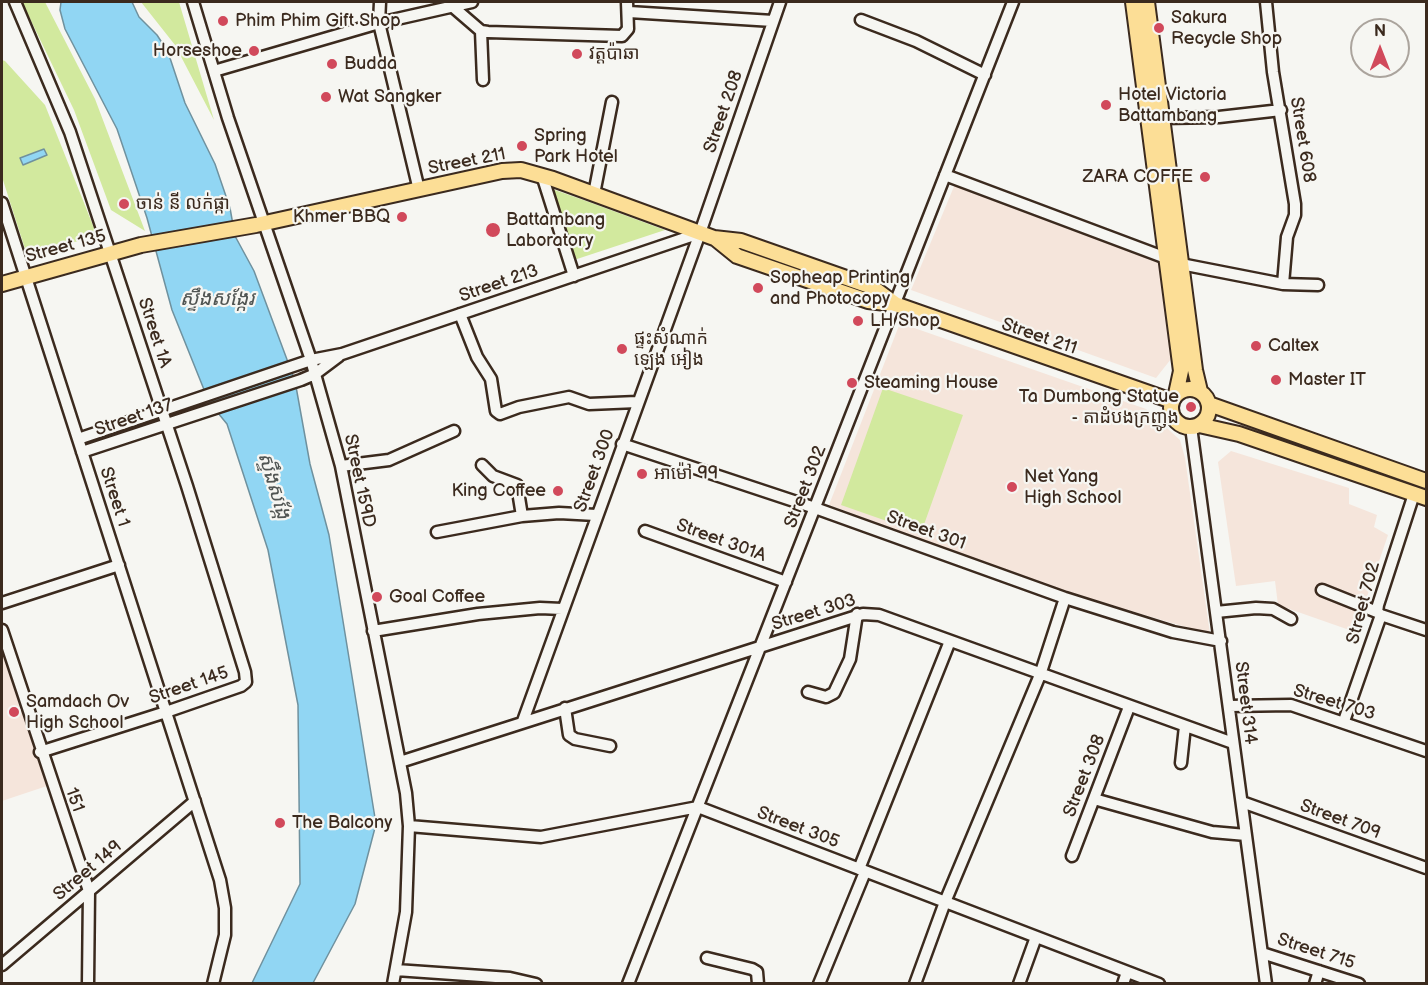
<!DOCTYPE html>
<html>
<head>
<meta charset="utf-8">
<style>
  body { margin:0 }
  #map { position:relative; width:1428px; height:985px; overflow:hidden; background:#f6f6f2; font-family:"Balsamiq Sans",sans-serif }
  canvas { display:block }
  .frame { position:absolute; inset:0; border:3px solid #3b2a1e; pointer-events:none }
  .north { position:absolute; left:1350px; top:18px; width:60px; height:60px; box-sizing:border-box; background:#f6f6f2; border:2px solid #aba49d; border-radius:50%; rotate:0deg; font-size:16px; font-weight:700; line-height:24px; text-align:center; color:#3b2a1e }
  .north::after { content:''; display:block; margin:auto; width:21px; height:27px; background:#d1495b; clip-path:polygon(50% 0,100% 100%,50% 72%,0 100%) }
</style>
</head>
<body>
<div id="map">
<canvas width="1428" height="985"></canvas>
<div class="frame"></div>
<div class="north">N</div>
</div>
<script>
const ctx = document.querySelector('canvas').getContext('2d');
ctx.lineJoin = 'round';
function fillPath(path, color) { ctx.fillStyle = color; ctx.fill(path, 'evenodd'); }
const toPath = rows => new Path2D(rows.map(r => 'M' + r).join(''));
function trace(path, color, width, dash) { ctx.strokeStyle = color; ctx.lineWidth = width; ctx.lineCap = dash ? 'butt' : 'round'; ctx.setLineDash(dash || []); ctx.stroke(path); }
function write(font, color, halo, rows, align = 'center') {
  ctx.font = font + ' "Balsamiq Sans","Noto Sans Khmer",sans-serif'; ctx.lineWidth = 4.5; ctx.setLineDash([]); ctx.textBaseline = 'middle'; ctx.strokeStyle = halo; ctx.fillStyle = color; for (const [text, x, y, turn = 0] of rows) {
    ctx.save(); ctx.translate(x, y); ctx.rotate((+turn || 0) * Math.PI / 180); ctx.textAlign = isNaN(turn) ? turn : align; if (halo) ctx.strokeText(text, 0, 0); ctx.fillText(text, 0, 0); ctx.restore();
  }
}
fillPath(toPath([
  [955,184,1158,260,1171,359,1156,378,911,290],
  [900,323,1146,409,1180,440,1185,458,1210,634,1062,591,829,505],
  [1231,451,1349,488,1349,504,1377,515,1374,527,1388,535,1355,632,1278,605,1275,581,1236,586,1218,462],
  [2,638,50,785,2,801]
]), '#f5e5db');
fillPath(toPath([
  [22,2,45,2,95,99,145,231,111,210,74,110],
  [141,2,179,2,214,120,175,45],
  [2,60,5,61,45,105,94,228,93,237,27,255,2,177],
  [552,189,589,202,665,230,574,260],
  [883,388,963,415,921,533,841,505]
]), '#d2e99e');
const water = toPath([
  [61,2,132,2,139,17,157,35,168,52,185,103,215,164,230,208,235,236,254,271,295,381,310,464,329,535,376,824,355,904,313,983,252,983,300,884,298,705,268,550,227,424,209,402,172,310,147,218,117,129,65,29,60,10,61,2],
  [44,149,47,155,23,165,20,158,44,149]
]);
fillPath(water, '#91d6f3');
trace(water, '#6f919e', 1.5);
const minor = toPath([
  [15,2,70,132,187,486,245,672,246,682,241,686,166,712,40,752],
  [193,2,228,118,311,360,341,466,406,793,409,826,406,912,393,984],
  [380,2,379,23,419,190],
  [1266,2,1273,72,1295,204,1295,215,1287,237,1283,284],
  [452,6,481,31,488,32,622,36,628,29,627,2],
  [629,12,773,21],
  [861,20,916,41,985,75],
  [481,31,483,80],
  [214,71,379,23,472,2],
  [1162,118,1219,117,1281,110],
  [542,175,574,276],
  [945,175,1166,258],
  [594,194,612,102],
  [2,203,220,880,225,908,225,935,213,984],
  [1181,264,1283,284,1318,285],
  [460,314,477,357,491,379,496,411,500,414,519,407,569,397,589,404,637,402],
  [1191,427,1266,984],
  [78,439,311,360,342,354,700,233],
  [622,444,815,508,1065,598,1173,632,1221,641],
  [82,452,301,380,315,374,339,356],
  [482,465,493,476,517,485,522,516],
  [341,466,389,460,454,431],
  [645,531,786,582],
  [437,532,522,516,559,513,596,515],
  [1322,590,1377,612],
  [2,603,119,565],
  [1216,612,1256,608,1273,609,1291,619],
  [1381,615,1426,630],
  [2,630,89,891,88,984],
  [373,631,478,614,540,608,562,609],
  [808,692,826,697,834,693,850,659,857,614],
  [1229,706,1291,705,1426,751],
  [565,708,569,735,575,739,610,746],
  [523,721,700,233,780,2],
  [1344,721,1381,615,1377,612,1378,605,1414,494],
  [400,762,863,614,879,615,1233,743],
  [1181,763,1185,726],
  [1094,799,1212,832,1246,835],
  [1242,802,1426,868],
  [409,826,541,837,698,807,1159,984],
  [1072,856,1129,707],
  [859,869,950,641],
  [1262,953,1359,984],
  [707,958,752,969,757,972,758,984],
  [2,965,195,801],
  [396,970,510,978,536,984],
  [628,984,1013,2],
  [819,984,865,872],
  [915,984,945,902,1040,675,1065,598],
  [1019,984,1036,937],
  [1123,984,1127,972],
  [1315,984,1319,971]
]);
const major = toPath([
  [1133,2,1181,371,1176,394],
  [1147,2,1195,370,1200,391],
  [716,239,737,256,868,301,895,304,1172,401],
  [2,284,141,245,256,225,502,171,521,170,553,179,714,238,741,241,872,287,895,304],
  '1171 408a19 19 0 1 1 38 0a19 19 0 1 1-38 0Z',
  [1209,404,1426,481],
  [1199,425,1239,434,1426,498]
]);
trace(minor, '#3b2a1e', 15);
trace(major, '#3b2a1e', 18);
trace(minor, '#f6f6f2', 10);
trace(major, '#fcde96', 14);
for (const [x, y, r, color] of [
  [223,21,6,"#d1495b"],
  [1159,28,6,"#d1495b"],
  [254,51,6,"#d1495b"],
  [577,54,6,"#d1495b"],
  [332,64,6,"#d1495b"],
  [326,97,6,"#d1495b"],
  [1106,105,6,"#d1495b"],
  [522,146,6,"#d1495b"],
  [1205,177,6,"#d1495b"],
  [124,204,6,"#d1495b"],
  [402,217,6,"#d1495b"],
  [493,230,8,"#d1495b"],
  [758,288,6,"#d1495b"],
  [858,321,6,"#d1495b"],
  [1256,346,6,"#d1495b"],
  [622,349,6,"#d1495b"],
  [1276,380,6,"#d1495b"],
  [852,383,6,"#d1495b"],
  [1191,407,6,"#d1495b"],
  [642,474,6,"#d1495b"],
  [1012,487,6,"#d1495b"],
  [558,491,6,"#d1495b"],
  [377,597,6,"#d1495b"],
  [14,712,6,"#d1495b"],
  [280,823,6,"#d1495b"]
]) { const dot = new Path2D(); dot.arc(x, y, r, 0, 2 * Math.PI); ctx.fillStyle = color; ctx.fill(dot); trace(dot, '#f6f6f2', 2); }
write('18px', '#3b2a1e', '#f6f6f2', [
  ["Sakura",1171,18],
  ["Recycle Shop",1171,39],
  ["Phim Phim Gift Shop",235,21],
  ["Horseshoe",242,51,"right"],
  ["វត្តប៉ាឆា",589,54],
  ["Budda",344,64],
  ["Hotel Victoria",1118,95],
  ["Battambang",1118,116],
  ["Wat Sangker",338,97],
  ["Spring",534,136],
  ["Park Hotel",534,157],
  ["ZARA COFFE",1193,177,"right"],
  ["ចាន់ នី លក់ផ្កា",136,204],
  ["Khmer BBQ",390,217,"right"],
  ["Battambang",506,220],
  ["Laboratory",506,241],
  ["Sopheap Printing",770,278],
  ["and Photocopy",770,299],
  ["LH Shop",870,321],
  ["ផ្ទះសំណាក់",634,339],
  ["ឡេង អៀង",634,360],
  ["Caltex",1268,346],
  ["Master IT",1288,380],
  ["Steaming House",864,383],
  ["Ta Dumbong Statue",1179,397,"right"],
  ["- តាដំបងក្រញូង",1179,418,"right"],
  ["អាម៉ៅ 99",654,474],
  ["Net Yang",1024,477],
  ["High School",1024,498],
  ["King Coffee",546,491,"right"],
  ["Goal Coffee",389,597],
  ["Samdach Ov",26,702],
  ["High School",26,723],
  ["The Balcony",292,823]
], 'left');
write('18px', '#3b2a1e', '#f6f6f2', [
  ["Street 208",724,112,-71],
  ["Street 608",1302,140,81],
  ["Street 211",467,162,-11],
  ["Street 135",66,247,-15],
  ["Street 213",499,284,-19],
  ["Street 1A",154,333,72],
  ["Street 211",1039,337,19],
  ["Street 137",134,418,-19],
  ["Street 300",595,471,-70],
  ["Street 159D",359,481,78],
  ["Street 302",806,487,-69],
  ["Street 1",114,497,72],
  ["Street 301",926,531,20],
  ["Street 301A",721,541,20],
  ["Street 702",1364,603,-75],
  ["Street 303",814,613,-17],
  ["Street 145",189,686,-19],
  ["Street 314",1245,703,83],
  ["Street 703",1334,703,17],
  ["Street 308",1085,776,-69],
  ["151",74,800,71],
  ["Street 709",1340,820,20],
  ["Street 305",798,828,21],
  ["Street 149",88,871,-40],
  ["Street 715",1316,952,18]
]);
write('italic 20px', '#505553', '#f6f6f2', [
  ["ស្ទឹងសង្កែរ",217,300],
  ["ស្ទឹងសង្កែ",273,486,73]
]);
</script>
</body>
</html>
